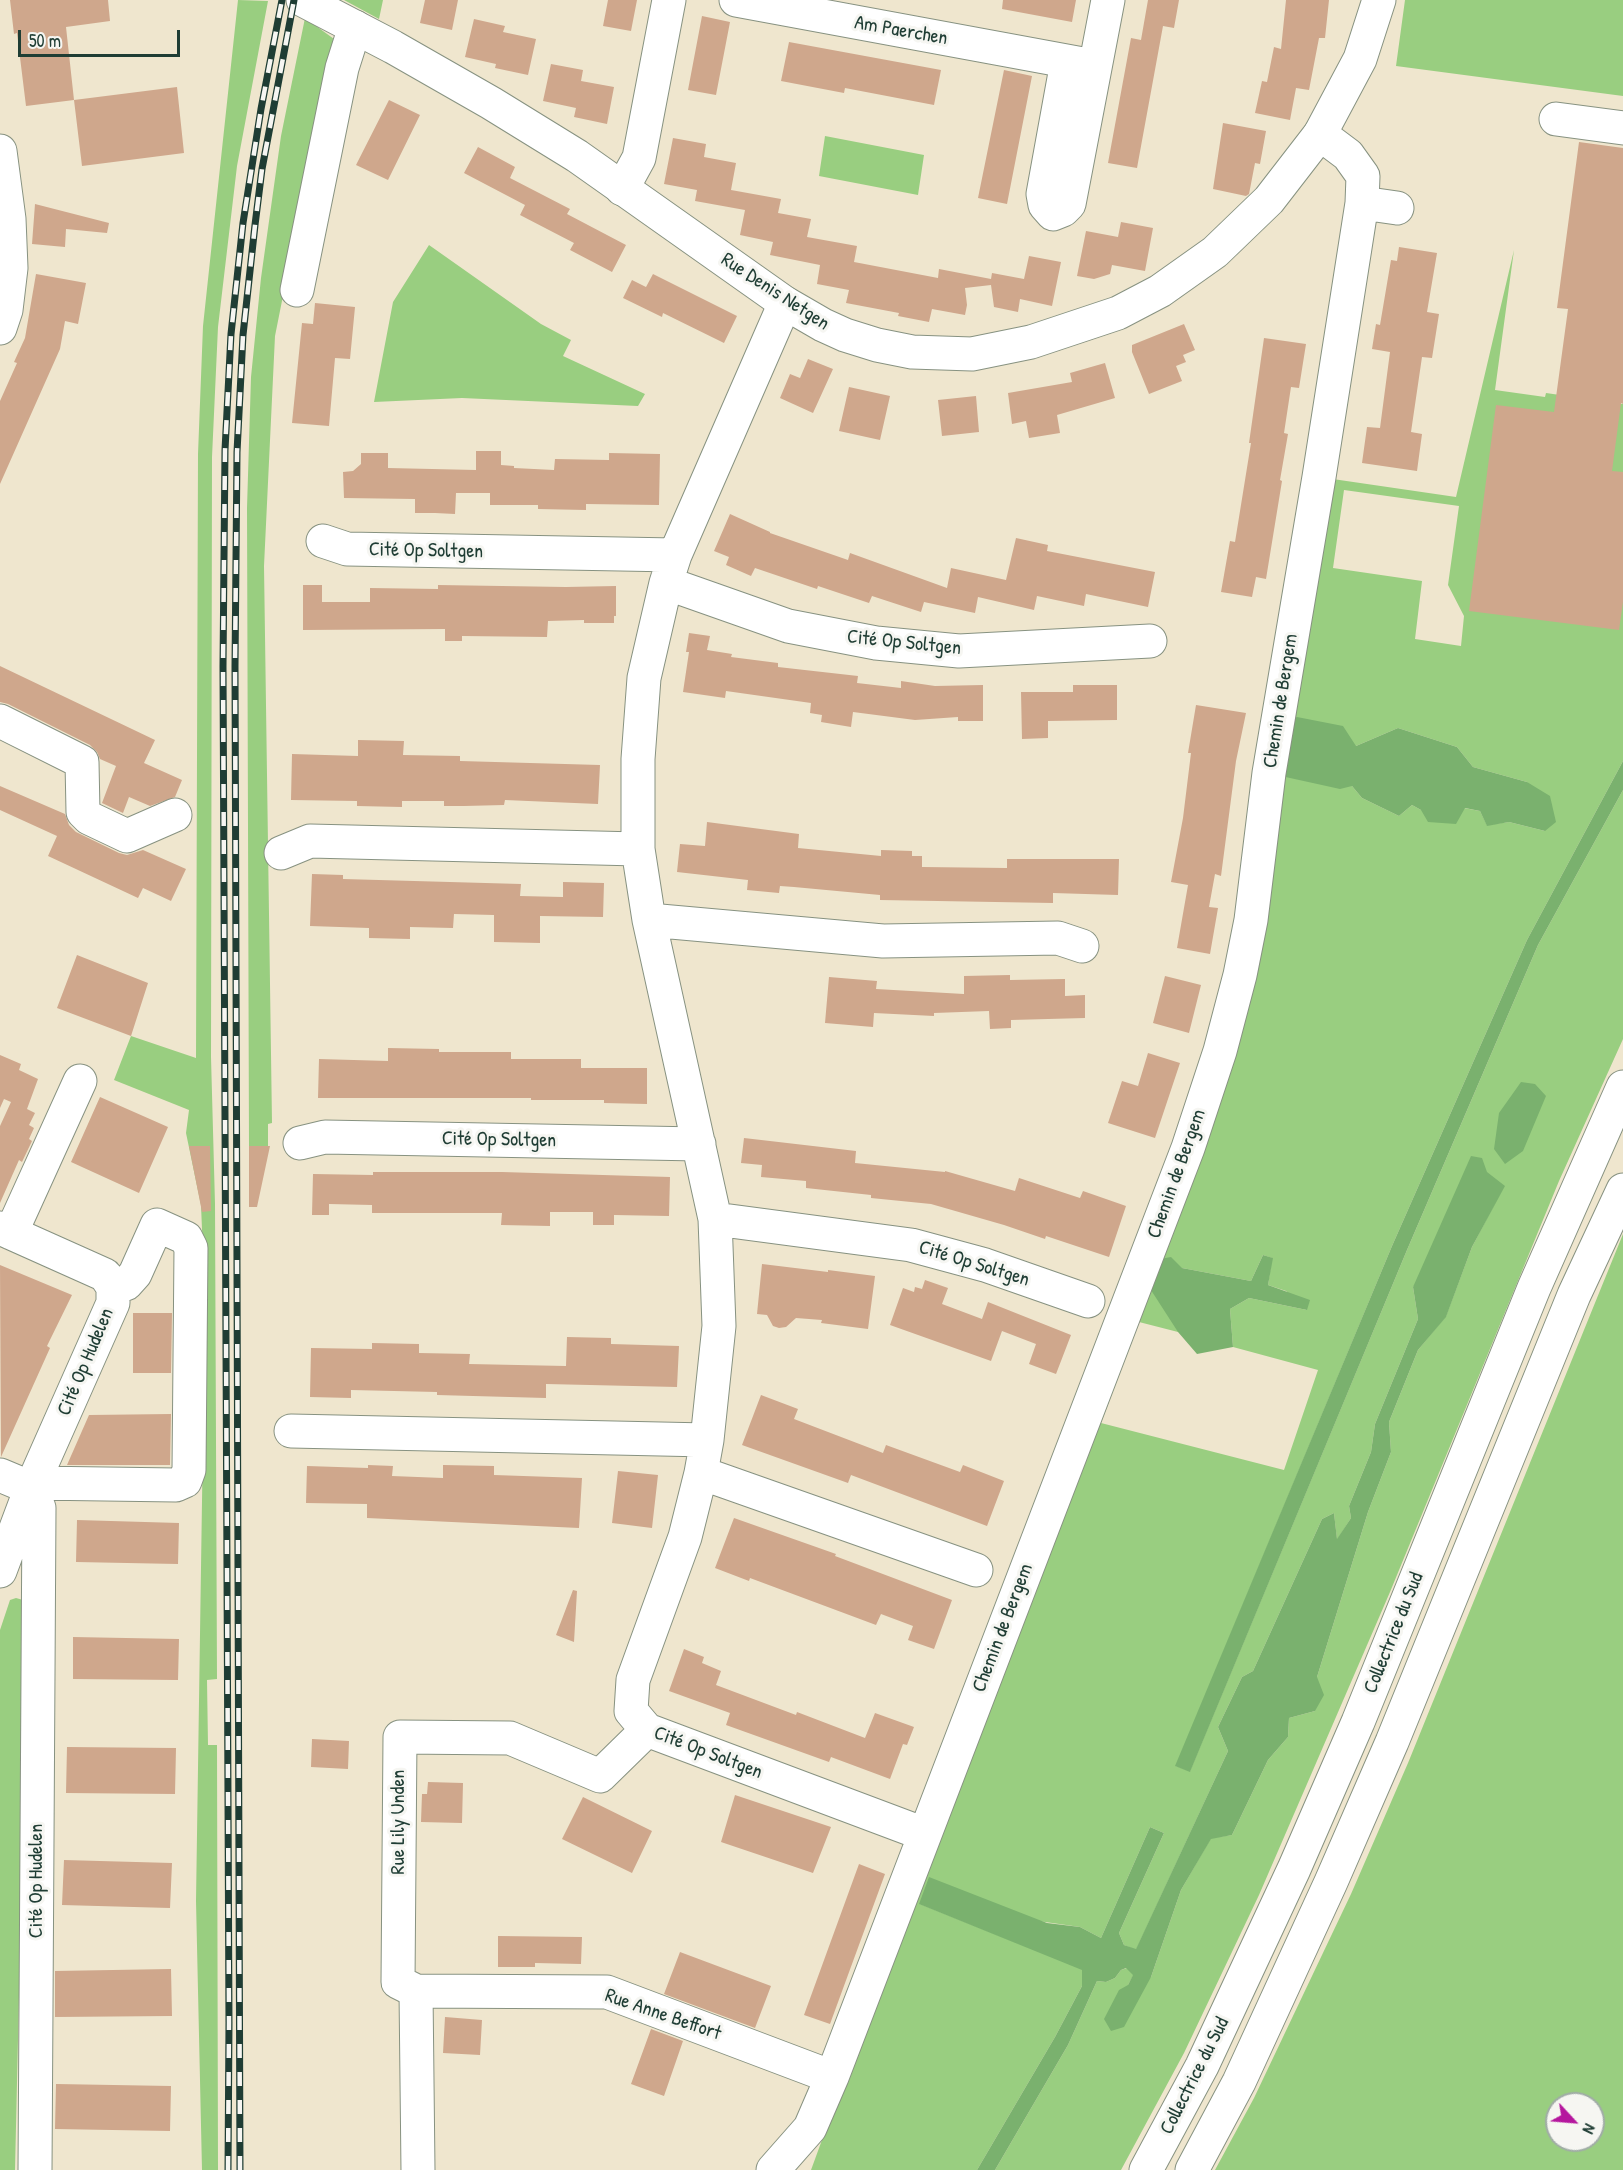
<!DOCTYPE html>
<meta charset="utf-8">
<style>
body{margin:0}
#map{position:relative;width:1623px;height:2170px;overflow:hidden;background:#efe6ce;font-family:"Patrick Hand",sans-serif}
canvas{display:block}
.north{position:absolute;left:1545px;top:2092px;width:60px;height:60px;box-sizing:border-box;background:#f6f6f2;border:2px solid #a0aca6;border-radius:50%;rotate:116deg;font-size:16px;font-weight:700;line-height:24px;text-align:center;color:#1f3d34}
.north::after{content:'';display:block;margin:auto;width:21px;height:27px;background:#b5179e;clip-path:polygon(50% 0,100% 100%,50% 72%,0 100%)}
.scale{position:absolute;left:18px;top:30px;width:162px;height:27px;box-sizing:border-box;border:3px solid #1f3d34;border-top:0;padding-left:8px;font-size:18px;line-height:21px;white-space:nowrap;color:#1f3d34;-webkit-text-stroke:4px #f6f6f2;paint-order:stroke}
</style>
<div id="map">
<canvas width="1623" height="2170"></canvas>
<div class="north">N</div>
<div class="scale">50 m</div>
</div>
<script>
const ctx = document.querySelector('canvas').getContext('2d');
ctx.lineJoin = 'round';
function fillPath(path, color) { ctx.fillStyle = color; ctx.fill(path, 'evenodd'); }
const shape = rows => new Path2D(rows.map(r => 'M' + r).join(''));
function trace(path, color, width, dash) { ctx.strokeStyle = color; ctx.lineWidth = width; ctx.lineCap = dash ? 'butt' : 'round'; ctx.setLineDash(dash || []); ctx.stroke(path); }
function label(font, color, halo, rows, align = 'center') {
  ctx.font = font + ' "Patrick Hand",sans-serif'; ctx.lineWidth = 6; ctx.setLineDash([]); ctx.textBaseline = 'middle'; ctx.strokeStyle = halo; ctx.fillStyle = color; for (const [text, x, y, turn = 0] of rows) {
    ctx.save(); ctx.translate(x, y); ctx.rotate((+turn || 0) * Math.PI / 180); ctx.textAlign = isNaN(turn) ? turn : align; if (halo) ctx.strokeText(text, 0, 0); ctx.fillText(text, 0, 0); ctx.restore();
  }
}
const green = shape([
 [238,0,268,1,237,166,218,327,212,457,211,1057,215,1204,217,1679,207,1680,208,1745,217,1745,218,2170,202,2170,196,1901,205,1301,201,1205,186,1133,189,1110,114,1080,131,1036,196,1058,198,454,203,326],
 [344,0,383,0,379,19],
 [1405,0,1623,0,1623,96,1396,66],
 [305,18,334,39,275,336,264,566,272,1123,268,1124,268,1146,249,1146,247,508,251,377,261,278,281,136],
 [825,136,924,155,918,195,819,176],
 [429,245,541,324,571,340,563,356,645,394,638,406,462,398,374,402,393,302],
 [1514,250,1495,390,1545,397,1546,393,1623,404,1623,761,1527,940,1392,1246,1176,1766,1190,1771,1407,1250,1538,945,1623,790,1623,1039,1559,1181,1390,1592,1259,1895,1184,2053,1121,2170,995,2170,1068,2045,1097,1981,1106,1982,1115,1978,1121,1970,1127,1968,1134,1974,1128,1985,1151,1977,1181,1890,1211,1838,1232,1835,1268,1760,1288,1737,1289,1718,1315,1711,1317,1677,1368,1512,1391,1452,1389,1422,1418,1350,1446,1316,1472,1247,1504,1186,1413,1287,1418,1319,1375,1424,1371,1452,1349,1506,1351,1518,1337,1540,1334,1513,1322,1519,1253,1671,1242,1677,1218,1727,1228,1751,1136,1950,1124,1945,1119,1933,1164,1833,1150,1827,1101,1938,1080,1927,920,1904,1082,1969,1082,1986,1055,2037,977,2170,811,2170,1220,1051,1319,477,1456,497],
 [1344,490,1459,506,1448,585,1464,616,1461,646,1415,639,1422,581,1333,568],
 [1398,728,1457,747,1473,767,1527,782,1545,831,1509,822,1487,825,1480,811,1464,808,1421,810,1412,805,1399,816,1362,798,1352,786,1356,746],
 [1263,1255,1272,1258,1268,1285,1286,1291,1307,1310,1249,1298,1230,1309,1233,1347,1318,1370,1284,1470,1101,1423,1139,1322,1178,1332,1182,1268,1251,1281],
 [1623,1234,1623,2170,1215,2170,1254,2098,1351,1894,1408,1763],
 [1557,2104,1593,2104,1593,2140,1557,2140],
 [16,1598,23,1600,22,1864,15,2170,0,2170,0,1630,10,1600]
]);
const forest = shape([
 [1297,717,1343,726,1356,746,1398,728,1457,747,1473,767,1527,782,1550,796,1556,822,1545,831,1509,822,1487,826,1480,811,1465,808,1456,824,1428,822,1421,810,1412,805,1399,816,1362,798,1352,786,1340,789,1281,776,1290,721],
 [1623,761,1623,790,1538,945,1407,1250,1190,1772,1175,1766,1392,1246,1527,940],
 [1521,1082,1535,1084,1546,1096,1523,1151,1505,1164,1494,1149,1499,1113],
 [1471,1156,1482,1158,1487,1172,1505,1186,1472,1247,1446,1317,1418,1350,1389,1422,1391,1452,1368,1512,1317,1677,1324,1695,1315,1711,1289,1718,1288,1737,1268,1760,1232,1835,1211,1839,1181,1890,1151,1977,1124,2027,1111,2031,1104,2019,1119,1990,1128,1985,1133,1975,1126,1968,1121,1970,1115,1978,1106,1982,1097,1981,1068,2045,995,2170,977,2170,1055,2037,1082,1986,1082,1970,919,1904,929,1877,1047,1923,1080,1927,1101,1938,1150,1827,1164,1833,1119,1933,1124,1945,1136,1949,1228,1751,1218,1727,1242,1677,1253,1671,1322,1519,1334,1513,1337,1539,1351,1518,1349,1506,1371,1452,1375,1424,1418,1319,1413,1287],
 [1263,1255,1273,1258,1268,1285,1310,1300,1307,1310,1249,1298,1230,1309,1233,1347,1197,1354,1178,1332,1149,1287,1160,1259,1171,1257,1182,1268,1251,1281]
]);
const building = shape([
 [10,0,108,0,110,21,66,27,74,100,26,106,17,33,14,34],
 [425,0,458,0,452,30,420,23],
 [608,0,637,0,631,31,603,26],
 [1003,0,1076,0,1072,22,1002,9],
 [1148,0,1179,0,1174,28,1163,26,1137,168,1108,163,1131,38,1141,40],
 [1286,0,1329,0,1325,38,1319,38,1309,90,1296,88,1290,120,1255,113,1262,81,1267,82,1274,47,1281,49],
 [702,16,730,22,716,95,688,90],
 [474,19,505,26,503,32,536,39,528,75,495,68,496,64,465,57],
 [789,42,941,70,934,105,845,88,844,93,781,81],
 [551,64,583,70,581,81,614,87,607,124,574,117,576,108,543,101],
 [1004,70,1032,76,1007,204,978,198],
 [177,87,184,153,82,166,74,100],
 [389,100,420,115,388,180,356,165],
 [1223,123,1266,131,1260,164,1255,163,1249,194,1246,196,1213,189],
 [673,138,706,144,704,157,736,163,731,190,781,199,778,213,811,219,807,237,857,246,854,262,938,278,939,269,991,279,992,273,1024,279,1029,256,1061,262,1052,306,1020,299,1018,312,994,307,991,285,965,288,967,305,965,315,932,309,929,322,898,316,899,313,846,303,849,290,817,284,820,265,770,255,773,242,740,235,745,210,695,201,697,190,664,184],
 [1579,142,1623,148,1623,404,1621,403,1612,471,1623,472,1623,602,1619,630,1469,611,1496,405,1554,412,1568,309,1557,308],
 [478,147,515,167,510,178,570,209,567,214,626,245,612,272,570,250,574,243,520,215,525,205,464,173],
 [35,204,109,223,107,233,66,229,65,247,32,244],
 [1121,222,1153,228,1145,271,1112,265,1110,274,1094,279,1077,276,1086,231,1118,237],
 [1399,247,1437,253,1427,312,1439,314,1432,358,1422,357,1411,432,1422,434,1417,471,1362,463,1367,427,1380,428,1390,352,1372,349,1376,324,1380,325,1391,260,1397,261],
 [36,274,86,283,78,324,65,321,60,349,0,484,0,401,17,363,14,362,25,338],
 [653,274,737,316,724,343,663,313,662,317,623,298,632,280,646,287],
 [315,303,355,307,350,359,335,358,329,426,292,423,302,323,313,324],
 [1184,324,1195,350,1183,355,1186,362,1176,366,1182,381,1149,394,1132,352,1132,345],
 [1264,338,1306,344,1299,388,1291,387,1284,433,1288,434,1280,480,1282,481,1266,579,1256,577,1252,597,1221,592,1230,541,1235,542,1251,443,1249,443],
 [808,359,833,369,813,413,780,398,790,374,800,378],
 [1105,363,1115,398,1057,415,1060,433,1029,438,1026,421,1012,424,1008,393,1072,382,1070,373],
 [849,387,890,396,880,440,839,431],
 [976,396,979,432,942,436,938,400],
 [476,451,501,451,501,465,514,466,514,468,554,470,555,459,609,460,609,453,660,454,659,505,586,504,586,510,538,509,538,505,490,505,490,493,456,493,455,514,435,513,415,513,415,499,344,498,343,472,353,471,361,464,361,453,388,453,388,468,476,470],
 [730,514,770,532,770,533,848,560,850,553,947,588,951,568,1006,580,1016,538,1048,545,1047,551,1155,572,1148,607,1086,594,1084,606,1037,596,1034,610,978,597,975,613,924,602,921,612,872,596,869,603,818,586,817,589,755,568,751,576,726,565,729,557,714,551],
 [303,585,322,585,322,602,370,602,370,588,438,589,438,585,566,587,616,586,616,616,614,616,614,623,584,623,584,620,548,621,547,637,462,636,462,641,445,641,445,629,303,630],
 [689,633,710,636,707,650,732,654,731,657,778,663,778,667,858,676,857,683,901,688,901,681,935,686,983,685,983,721,958,721,958,717,915,720,853,712,851,727,821,722,822,715,810,713,811,703,726,691,725,698,683,692,689,652,686,652],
 [0,666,155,740,144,763,182,780,175,797,150,806,129,797,123,813,102,803,116,766,100,759,97,752,90,745,8,704,0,702],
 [1073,685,1117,685,1117,720,1048,721,1048,738,1022,739,1021,692,1073,692],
 [1196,705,1246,713,1236,761,1221,876,1215,874,1209,907,1218,908,1210,954,1177,948,1188,885,1171,882,1183,818,1191,753,1188,753],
 [358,740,404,741,403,755,460,756,460,761,600,765,598,804,505,800,504,805,464,806,444,806,444,801,402,801,402,807,357,806,357,801,291,800,292,754,358,756],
 [0,786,65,814,69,825,76,832,119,853,127,855,143,850,186,869,171,901,143,888,138,898,48,856,57,836,0,810],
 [707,822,799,834,798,848,881,856,881,850,912,851,912,856,922,856,922,867,1007,868,1007,859,1119,859,1118,895,1053,893,1053,903,880,900,880,895,794,887,780,886,779,893,747,890,748,880,677,872,680,844,705,846],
 [312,874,343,875,343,879,521,884,520,896,563,897,563,882,604,883,603,917,540,916,540,943,494,942,494,915,454,914,453,928,410,927,410,939,369,938,369,928,310,926],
 [77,955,148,983,131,1036,57,1008],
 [1010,975,1010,980,1065,979,1065,996,1085,995,1085,1018,1011,1020,1011,1028,990,1029,989,1011,934,1013,934,1016,874,1013,873,1027,825,1023,829,977,877,981,876,989,964,994,964,976],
 [1165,976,1201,985,1189,1033,1153,1023],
 [388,1048,439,1049,439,1052,511,1052,511,1059,581,1059,581,1068,647,1068,647,1104,604,1103,604,1100,531,1100,531,1098,318,1098,319,1059,388,1061],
 [1148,1053,1180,1063,1155,1138,1108,1123,1122,1081,1138,1086],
 [0,1055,21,1064,19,1070,38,1079,27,1109,35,1113,29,1125,34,1128,29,1139,32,1141,22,1162,19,1160,0,1203,0,1126,11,1102,4,1099,0,1108],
 [100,1097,168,1127,139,1193,71,1162],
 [744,1138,856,1151,855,1163,945,1172,945,1171,1015,1191,1019,1178,1080,1198,1083,1191,1126,1206,1109,1257,1046,1236,1045,1239,1004,1225,931,1204,871,1198,871,1195,806,1188,806,1181,761,1177,762,1165,741,1163],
 [189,1146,210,1146,211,1211,202,1212],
 [249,1146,270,1146,257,1207,249,1207],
 [373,1172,502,1172,670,1177,669,1216,614,1215,614,1225,593,1225,593,1212,550,1212,550,1226,501,1225,502,1213,372,1213,372,1205,329,1204,329,1215,312,1215,313,1174,373,1175],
 [762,1264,828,1272,828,1270,875,1276,868,1329,821,1323,822,1320,796,1318,786,1327,779,1328,773,1326,767,1315,757,1314],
 [0,1265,72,1295,47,1346,50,1348,1,1457],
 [925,1280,948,1288,942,1304,982,1319,988,1302,1071,1335,1056,1374,1029,1364,1036,1344,1002,1331,991,1361,890,1325,903,1288,914,1292,915,1287,922,1289],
 [133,1313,172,1313,171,1373,133,1373],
 [567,1337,611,1338,611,1344,679,1346,677,1387,546,1384,546,1398,437,1395,437,1392,351,1390,351,1398,310,1397,311,1348,372,1349,372,1343,419,1344,419,1353,470,1354,469,1364,566,1366],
 [761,1395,798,1409,794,1419,883,1453,886,1445,960,1472,963,1465,1004,1481,987,1526,851,1475,848,1483,742,1445],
 [171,1414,170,1465,67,1465,89,1415],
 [368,1465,393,1466,392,1476,443,1478,443,1465,494,1466,494,1475,582,1478,579,1528,367,1518,367,1504,306,1503,307,1466,368,1468],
 [618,1471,658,1475,652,1528,612,1523],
 [734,1518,836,1554,835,1556,952,1600,934,1649,908,1640,913,1626,881,1614,876,1625,750,1578,749,1581,715,1568],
 [77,1520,179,1523,178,1564,76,1562],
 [573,1590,577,1591,574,1642,556,1635],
 [73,1637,179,1639,178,1680,73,1679],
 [684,1649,704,1657,702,1663,721,1671,716,1685,796,1715,797,1712,865,1738,875,1713,914,1727,907,1745,903,1744,890,1779,831,1757,829,1762,726,1725,730,1713,669,1691],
 [312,1739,349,1741,348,1769,311,1767],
 [67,1747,176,1748,175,1794,66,1793],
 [428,1782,463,1783,462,1823,421,1822,422,1794,427,1794],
 [735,1795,831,1827,813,1873,721,1842],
 [583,1797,652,1831,632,1873,562,1839],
 [64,1860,172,1863,170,1908,62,1905],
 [859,1864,885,1874,830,2024,804,2015],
 [498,1936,582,1937,581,1964,535,1963,535,1967,498,1967],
 [680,1952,771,1986,755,2028,664,1994],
 [171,1969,172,2016,55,2017,55,1971],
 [445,2017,482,2020,480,2055,443,2053],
 [651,2029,683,2041,664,2096,631,2084],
 [56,2084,171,2086,170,2131,55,2129]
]);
const minor = shape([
 [736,0,1088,65],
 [1067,62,1043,194,1045,205,1053,214,1063,210,1069,204,1108,0],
 [1556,119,1623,128],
 [622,189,639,158,669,0],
 [1362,203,1397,208],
 [297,290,342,68,355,27],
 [785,303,675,555,666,583,644,678,638,759,638,849,649,920,715,1219,719,1326,707,1440,701,1473,685,1537,633,1680,631,1711,647,1730,924,1834],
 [323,541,347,549,675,555],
 [666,583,788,626,876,643,959,651,1150,641],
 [0,721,82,762,83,812,89,818,127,836,175,815],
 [281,853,310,841,638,849],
 [649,920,883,941,1058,938,1082,946],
 [300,1143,325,1137,699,1144],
 [715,1219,911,1245,985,1265,1088,1301],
 [0,1228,105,1275,113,1287,113,1303,31,1488,0,1571],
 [11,1233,80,1081],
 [291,1431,707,1440],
 [701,1473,976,1570],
 [0,1475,31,1488,39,1508,35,2170],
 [34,1483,176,1485,185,1481,189,1470,191,1248,186,1238,157,1225,135,1274,126,1284,113,1287],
 [416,1991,607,1992,832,2077],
 [418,2170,416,1991,398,1982,400,1737,510,1738,600,1776,647,1730],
 [773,2170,810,2128,832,2077,1188,1148,1220,1051,1240,975,1251,920,1269,773,1319,477,1362,203,1363,176,1348,155,1320,134]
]);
const major = shape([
 [303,0,393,47,491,103,577,156,785,303,823,325,845,335,877,345,912,352,972,354,1031,342,1118,313,1160,291,1215,252,1269,200,1320,134,1360,59,1379,0],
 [0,151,9,219,11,268,6,310,0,328]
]);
const highway = shape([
 [1146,2170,1202,2066,1294,1869,1358,1722,1534,1288,1623,1087],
 [1192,2170,1239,2082,1331,1882,1392,1742,1574,1295,1623,1190]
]);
const rail = shape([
 [228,2170,229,2022,223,666,225,450,231,334,243,223,261,109,282,0],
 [240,2170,235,666,237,452,243,335,255,225,262,169,294,0]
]);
const streetNames = [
 ["Am Paerchen",901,31,10],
 ["Rue Denis Netgen",775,292,33],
 ["Cité Op Soltgen",426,551,1],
 ["Cité Op Soltgen",904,643,6],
 ["Chemin de Bergem",1281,701,-81],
 ["Cité Op Soltgen",499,1140,1],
 ["Chemin de Bergem",1177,1174,-70],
 ["Cité Op Soltgen",974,1264,17],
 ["Cité Op Hudelen",86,1362,-67],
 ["Chemin de Bergem",1003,1628,-69],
 ["Collectrice du Sud",1394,1633,-68],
 ["Cité Op Soltgen",708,1753,21],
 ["Rue Lily Unden",399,1822,-90],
 ["Cité Op Hudelen",37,1881,-90],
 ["Rue Anne Beffort",663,2015,19],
 ["Collectrice du Sud",1195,2076,-63]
];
fillPath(green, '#99ce80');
fillPath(forest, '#7ab16e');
fillPath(building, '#cfa78c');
trace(minor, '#879281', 35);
trace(major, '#879281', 35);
trace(highway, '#879281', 35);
trace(minor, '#fff', 33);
trace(major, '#fff', 33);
trace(highway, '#fff', 33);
trace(rail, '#1f3d34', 7);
trace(rail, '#f6f6f2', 4.5, [14]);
label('20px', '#1f3d34', '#f6f6f2', streetNames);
</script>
